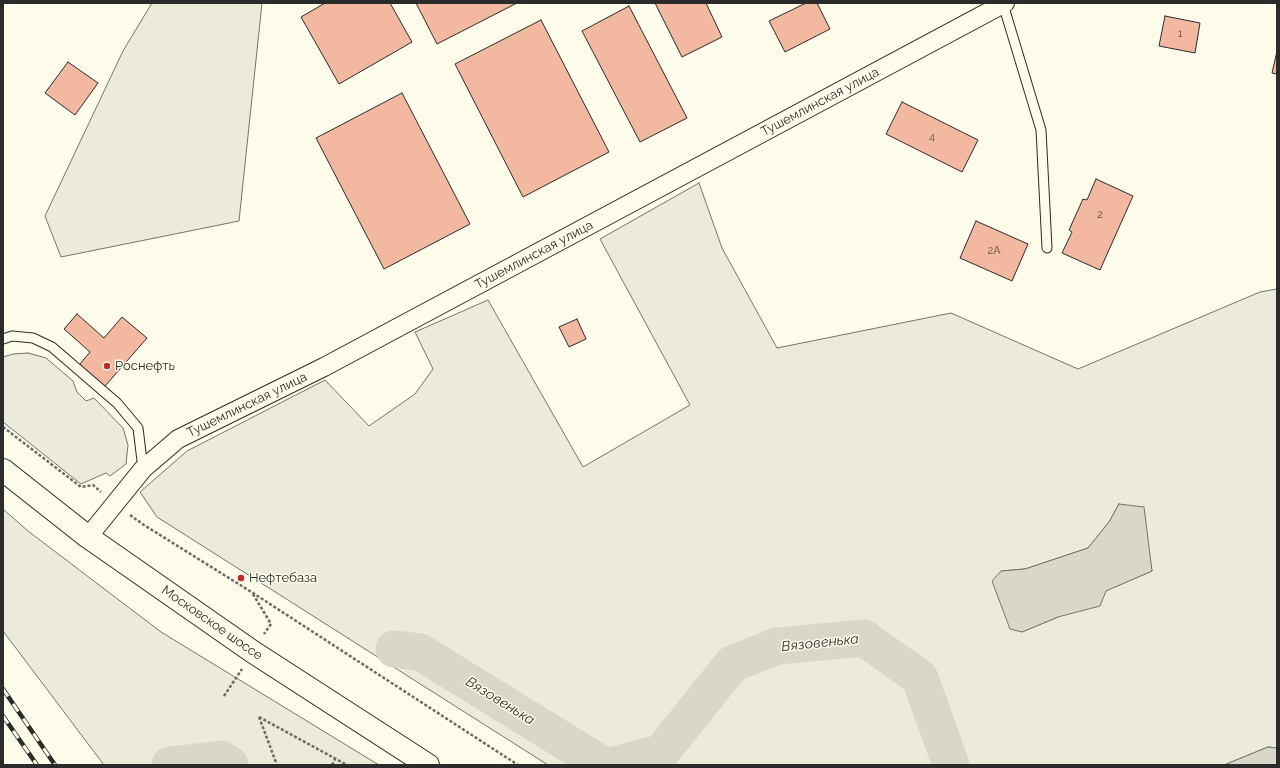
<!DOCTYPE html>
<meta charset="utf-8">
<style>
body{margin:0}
#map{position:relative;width:1280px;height:768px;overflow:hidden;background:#fdfbea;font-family:Raleway,sans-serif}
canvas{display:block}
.frame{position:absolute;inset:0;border:4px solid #2b2b2b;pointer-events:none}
</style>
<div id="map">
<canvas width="1280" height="768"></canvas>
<div class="frame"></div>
</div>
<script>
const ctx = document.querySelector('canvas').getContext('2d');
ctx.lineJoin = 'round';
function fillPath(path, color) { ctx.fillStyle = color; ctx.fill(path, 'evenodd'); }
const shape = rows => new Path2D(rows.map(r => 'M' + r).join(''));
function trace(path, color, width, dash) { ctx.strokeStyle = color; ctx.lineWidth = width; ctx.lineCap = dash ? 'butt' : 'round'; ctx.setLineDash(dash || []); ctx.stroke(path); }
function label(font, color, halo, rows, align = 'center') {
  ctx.font = font + ' Raleway,sans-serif'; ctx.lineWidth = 3; ctx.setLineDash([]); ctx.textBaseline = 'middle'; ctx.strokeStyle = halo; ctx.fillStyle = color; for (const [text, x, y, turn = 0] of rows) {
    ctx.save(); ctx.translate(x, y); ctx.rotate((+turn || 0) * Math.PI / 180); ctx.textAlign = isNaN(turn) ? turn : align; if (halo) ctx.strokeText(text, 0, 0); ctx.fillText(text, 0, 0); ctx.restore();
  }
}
const green = shape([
 [152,3,262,3,239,221,61,257,45,216,123,51,152,3],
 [699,183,722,248,777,348,951,313,1078,369,1260,292,1277,289,1277,748,1268,747,1224,765,548,765,157,517,140,492,187,451,325,380,369,426,415,394,433,369,415,332,488,300,583,467,690,405,600,239,699,183],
 [1119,504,1147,543,1152,571,1105,591,1058,617,1022,632,1001,571,1025,569,1088,548,1109,522,1119,504],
 [28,353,46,358,73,381,77,392,86,401,94,398,123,428,128,445,126,464,110,476,106,473,81,484,3,422,3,357,13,354,28,353],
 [3,509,28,531,161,632,379,765,104,765,3,631,3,509]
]);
const water = shape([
 [1119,504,1144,507,1152,571,1106,591,1100,606,1058,617,1022,632,1010,629,992,581,1001,571,1025,569,1088,548,1109,522,1119,504],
 [1268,747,1277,748,1277,765,1224,765,1268,747]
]);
const river = shape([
 [394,649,420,652,603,765],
 [170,765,221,759,230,765],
 [614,765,661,753,732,664,777,646,864,638,920,678,951,765]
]);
const building = shape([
 [325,3,390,3,412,42,339,84,301,17,325,3],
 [416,3,517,3,437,44,416,3],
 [655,3,706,3,722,37,682,57,655,3],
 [806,3,817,3,830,29,785,52,769,21,806,3],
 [629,6,687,118,640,142,582,31,629,6],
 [1165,16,1200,23,1195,53,1159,46,1165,16],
 [541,20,609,152,523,197,455,64,541,20],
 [1277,51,1277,74,1272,73,1277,51],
 [68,62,98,83,75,115,45,93,68,62],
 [402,93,470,224,384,269,316,138,402,93],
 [902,102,978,140,962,172,886,134,902,102],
 [1096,179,1133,196,1100,270,1062,253,1072,232,1069,230,1083,199,1087,200,1096,179],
 [976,221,1028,244,1012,281,960,258,976,221],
 [77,314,104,338,122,317,147,338,99,393,74,371,90,352,64,329,77,314],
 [577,319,586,339,569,347,559,327,577,319]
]);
const path = shape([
 [3,427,81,487,93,485,101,492],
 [130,515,144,525,253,593,518,765],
 [253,594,271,624,264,634],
 [224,696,242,669],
 [259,717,347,765],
 [259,717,277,765],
 [332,765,335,759]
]);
const lane = shape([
 [1003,4,1041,130,1047,248],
 [3,339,12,336,33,338,52,347,117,403,138,428,143,469]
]);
const street = shape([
 [88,537,143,469,178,439,324,367,1005,3]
]);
const primary = shape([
 [3,470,88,537,253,652,428,765]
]);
const rail = shape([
 [3,689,55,765],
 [3,716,37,765]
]);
const markers = [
 [107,366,4,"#c62828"],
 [241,578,4,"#c62828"]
];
const numberNames = [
 ["1",1180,34],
 ["4",932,137],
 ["2",1100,215],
 ["2А",994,251]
];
const streetNames = [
 ["Тушемлинская улица",820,102,-28],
 ["Тушемлинская улица",534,255,-28],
 ["Тушемлинская улица",247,405,-26],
 ["Московское шоссе",212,623,35]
];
const poiNames = [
 ["Роснефть",115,366],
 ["Нефтебаза",249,578]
];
const waterNames = [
 ["Вязовенька",820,643,-6],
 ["Вязовенька",500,701,32]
];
fillPath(green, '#ecebdb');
trace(green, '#74746e', 1);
fillPath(water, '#d8d7c9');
trace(water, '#74746e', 1);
trace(river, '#d8d7c9', 37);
fillPath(building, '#f2b8a0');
trace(building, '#2b2b2b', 1);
trace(lane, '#2b2b2b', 11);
trace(street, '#2b2b2b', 20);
trace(primary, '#2b2b2b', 24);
trace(path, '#6a6964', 2.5, [3, 2]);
trace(lane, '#fdfbea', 9);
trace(street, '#fdfbea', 18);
trace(primary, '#fdfbea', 22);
trace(rail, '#2b2b2b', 4.5);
trace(rail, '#fdfbea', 3, [9]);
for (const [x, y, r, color] of markers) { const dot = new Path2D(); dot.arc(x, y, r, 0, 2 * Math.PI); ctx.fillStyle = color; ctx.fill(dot); trace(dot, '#fdfbea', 1.5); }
label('11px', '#5d4e48', null, numberNames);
label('13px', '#2b2b2b', '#fdfbea', streetNames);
label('13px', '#2b2b2b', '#fdfbea', poiNames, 'left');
label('italic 14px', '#2b2b2b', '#fdfbea', waterNames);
</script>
